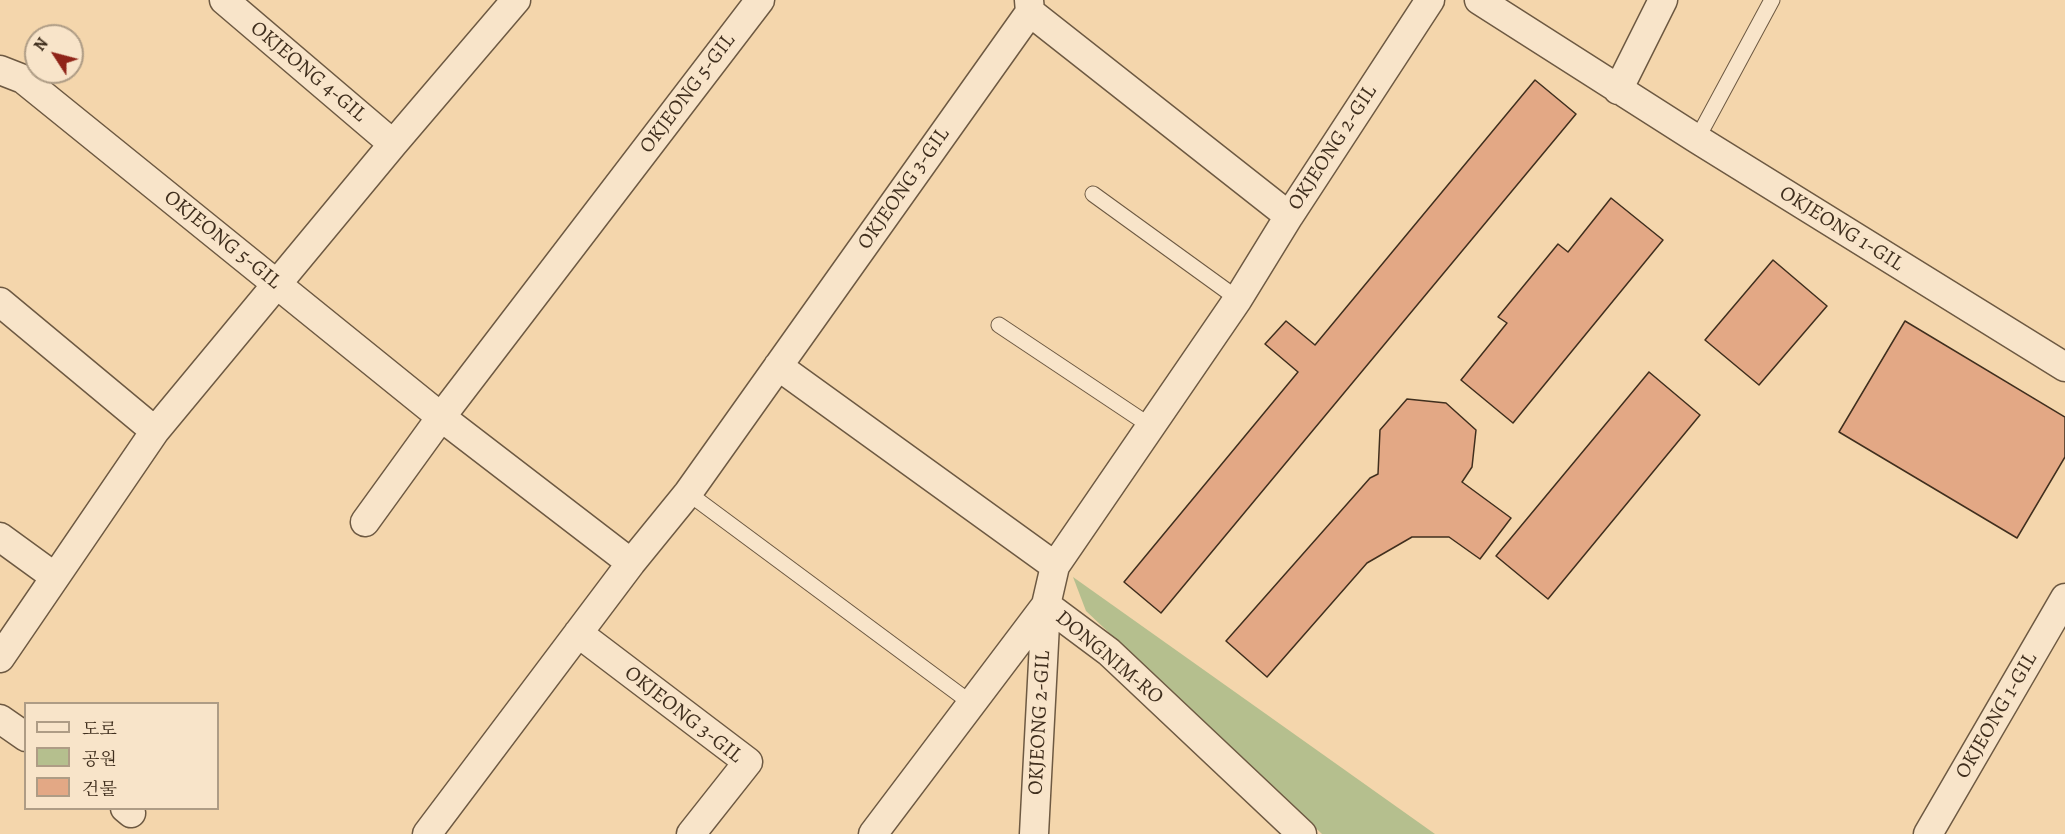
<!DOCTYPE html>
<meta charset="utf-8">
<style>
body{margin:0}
#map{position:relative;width:2065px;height:834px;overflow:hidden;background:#f4d6ac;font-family:Alegreya,"Noto Serif KR",serif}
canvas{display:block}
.legend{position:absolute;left:24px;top:702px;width:195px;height:108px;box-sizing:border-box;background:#f8e4c9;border:2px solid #ae9c85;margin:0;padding:8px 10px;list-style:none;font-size:18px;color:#402f1e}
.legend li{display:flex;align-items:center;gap:12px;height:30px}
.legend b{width:30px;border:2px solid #ae9c85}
.north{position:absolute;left:24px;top:24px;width:60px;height:60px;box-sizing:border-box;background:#f8e4c9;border:2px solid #ae9c85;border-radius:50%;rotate:306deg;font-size:16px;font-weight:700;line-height:24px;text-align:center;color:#402f1e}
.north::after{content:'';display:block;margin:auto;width:21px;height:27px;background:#8f2418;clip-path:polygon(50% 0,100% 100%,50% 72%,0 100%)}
</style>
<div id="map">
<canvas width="2065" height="834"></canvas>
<ul class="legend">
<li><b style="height:8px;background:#f8e4c9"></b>도로</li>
<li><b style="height:16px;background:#b5bf8e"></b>공원</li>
<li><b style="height:16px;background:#e3a885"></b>건물</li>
</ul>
<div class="north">N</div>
</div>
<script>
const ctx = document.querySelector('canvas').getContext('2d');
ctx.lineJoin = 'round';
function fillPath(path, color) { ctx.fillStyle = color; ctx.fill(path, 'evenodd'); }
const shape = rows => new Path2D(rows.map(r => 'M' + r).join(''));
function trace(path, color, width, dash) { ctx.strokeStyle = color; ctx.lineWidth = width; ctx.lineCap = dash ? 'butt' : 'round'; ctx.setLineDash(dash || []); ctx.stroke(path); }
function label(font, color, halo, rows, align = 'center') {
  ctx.font = font + ' Alegreya,serif'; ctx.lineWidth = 4.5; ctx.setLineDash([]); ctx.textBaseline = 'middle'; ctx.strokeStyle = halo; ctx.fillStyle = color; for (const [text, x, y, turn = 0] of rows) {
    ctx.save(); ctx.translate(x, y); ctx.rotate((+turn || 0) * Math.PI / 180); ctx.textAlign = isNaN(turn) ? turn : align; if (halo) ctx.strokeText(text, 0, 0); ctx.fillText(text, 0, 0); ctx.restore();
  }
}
const green = shape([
 [1073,577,1435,834,1322,834,1086,611]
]);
const building = shape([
 [1535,80,1576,114,1161,613,1124,582,1298,372,1265,344,1286,321,1315,345,1535,80],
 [1611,198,1663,240,1513,423,1461,380,1507,323,1498,317,1558,244,1568,252,1611,198],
 [1773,260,1827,306,1759,385,1705,340,1773,260],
 [1905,321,2065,417,2065,457,2017,538,1839,432,1905,321],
 [1649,372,1700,415,1548,599,1496,556,1649,372],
 [1407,399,1446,403,1476,430,1472,467,1462,482,1511,518,1480,559,1449,537,1412,537,1367,563,1267,677,1226,641,1370,478,1378,474,1380,430,1407,399]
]);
const lane = shape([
 [1697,139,1772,0],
 [1093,194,1238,299],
 [999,325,1152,427],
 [688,493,971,703]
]);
const street = shape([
 [224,0,393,144],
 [1029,0,1030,12,1289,216],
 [1479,0,1697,139,2065,367],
 [0,70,23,79,441,417,631,563],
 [1618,90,1663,0],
 [0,302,155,431],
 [778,366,1055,566],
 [365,522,441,417,760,0],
 [0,537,55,577],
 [578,633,748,762,691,834],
 [0,658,155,431,393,144,516,0],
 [0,719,26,737],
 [125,808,131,813],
 [427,834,631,563,688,493,1030,12],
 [873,834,1046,605,1109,652,1302,834],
 [1034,834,1046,605,1055,566,1238,299,1289,216,1430,0],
 [1928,834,2065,598]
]);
const streetNames = [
 ["OKJEONG 4-GIL",308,72,40],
 ["OKJEONG 5-GIL",688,94,-53],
 ["OKJEONG 2-GIL",1333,148,-57],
 ["OKJEONG 3-GIL",904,189,-55],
 ["OKJEONG 1-GIL",1841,229,32],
 ["OKJEONG 5-GIL",222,240,39],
 ["DONGNIM-RO",1109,658,40],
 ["OKJEONG 3-GIL",683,715,38],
 ["OKJEONG 1-GIL",1997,716,-60],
 ["OKJEONG 2-GIL",1040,723,-87]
];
fillPath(green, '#b5bf8e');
fillPath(building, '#e3a885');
trace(building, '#402f1e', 1.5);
trace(lane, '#6d5942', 17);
trace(street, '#6d5942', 31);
trace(lane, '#f8e4c9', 15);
trace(street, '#f8e4c9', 28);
label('21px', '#402f1e', '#f8e4c9', streetNames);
</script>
